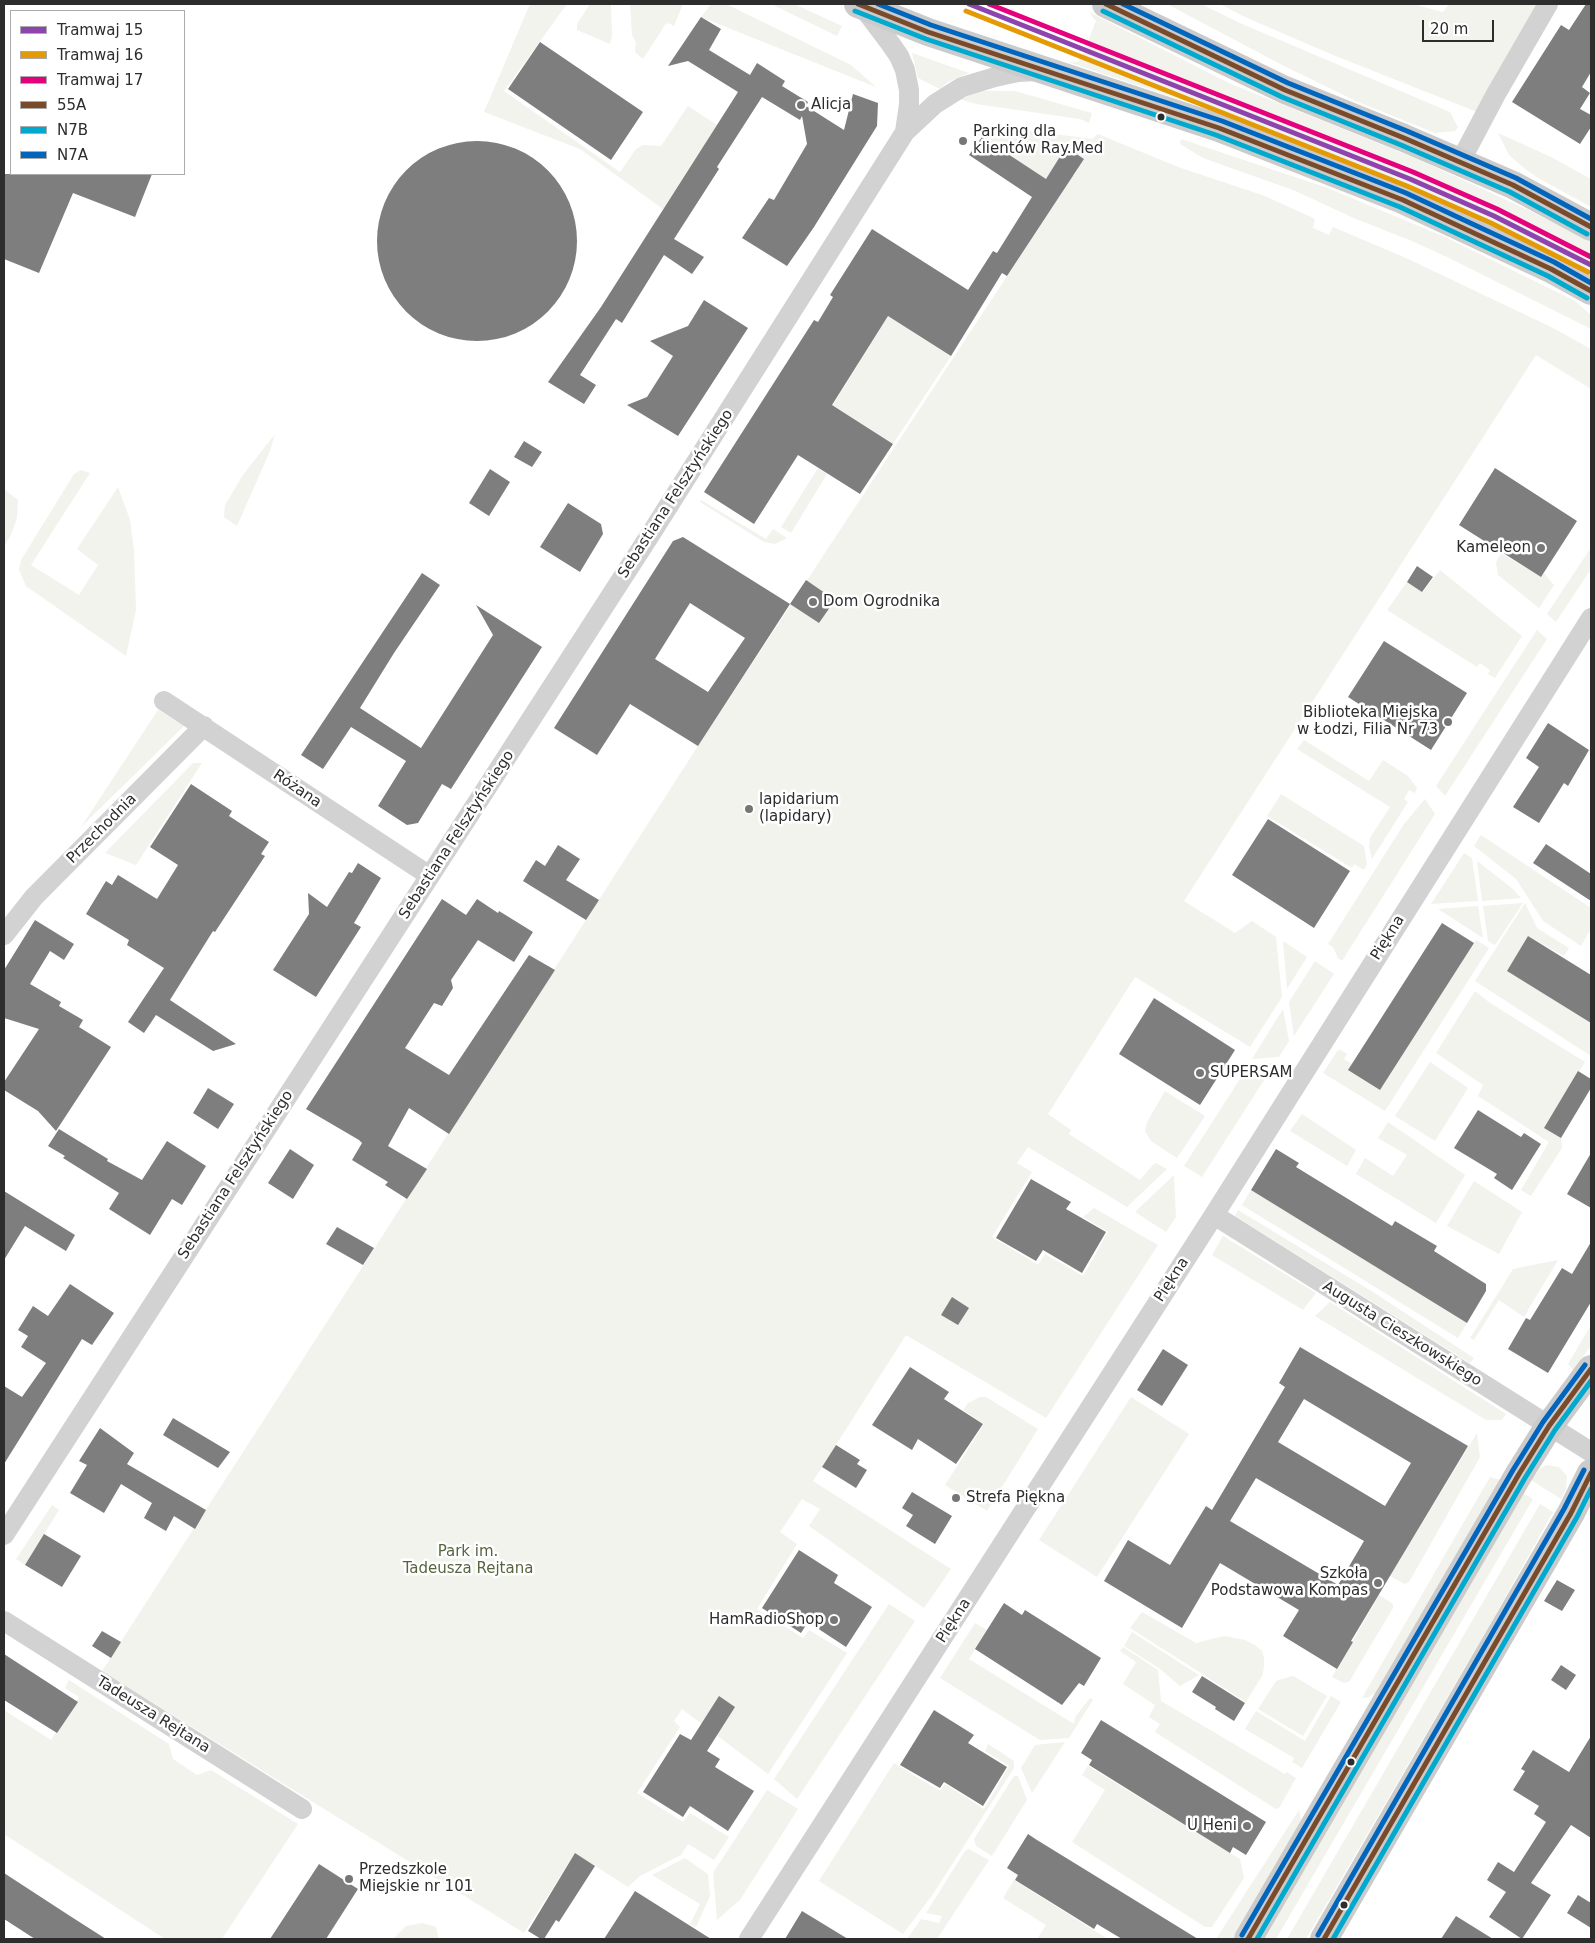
<!DOCTYPE html>
<meta charset="utf-8">
<style>
body{margin:0}
#map{position:relative;width:1595px;height:1943px;overflow:hidden;background:#fff;font-family:"DejaVu Sans",sans-serif}
canvas{display:block}
.frame{position:absolute;inset:0;border:5px solid #2d2d2d;pointer-events:none}
.legend{position:absolute;left:10px;top:10px;width:175px;height:165px;box-sizing:border-box;background:#fff;border:1px solid #ababab;margin:0;padding:6px 9px;list-style:none;font-size:15px;color:#2d2d2d}
.legend li{display:flex;align-items:center;gap:10px;height:25px}
.legend b{width:25px;border:1px solid #ababab}
.scale{position:absolute;left:1422px;top:20px;width:72px;height:22px;box-sizing:border-box;border:2px solid #2d2d2d;border-top:0;padding-left:6px;font-size:15px;line-height:18px;white-space:nowrap;color:#2d2d2d;-webkit-text-stroke:4px #fff;paint-order:stroke}
</style>
<div id="map">
<canvas width="1595" height="1943"></canvas>
<div class="frame"></div>
<ul class="legend">
<li><b style="height:6px;background:#8e44ad"></b>Tramwaj 15</li>
<li><b style="height:6px;background:#e39a04"></b>Tramwaj 16</li>
<li><b style="height:6px;background:#e5007d"></b>Tramwaj 17</li>
<li><b style="height:6px;background:#7a4b2a"></b>55A</li>
<li><b style="height:6px;background:#00a9ce"></b>N7B</li>
<li><b style="height:6px;background:#0065bd"></b>N7A</li>
</ul>
<div class="scale">20 m</div>
</div>
<script>
const ctx = document.querySelector('canvas').getContext('2d');
ctx.lineJoin = 'round';
function fillPath(path, color) { ctx.fillStyle = color; ctx.fill(path, 'evenodd'); }
const shape = rows => new Path2D(rows.map(r => 'M' + r).join(''));
function trace(path, color, width, dash) { ctx.strokeStyle = color; ctx.lineWidth = width; ctx.lineCap = dash ? 'butt' : 'round'; ctx.setLineDash(dash || []); ctx.stroke(path); }
function label(font, color, halo, rows, align = 'center') {
  ctx.font = font + ' "DejaVu Sans",sans-serif'; ctx.lineWidth = 5; ctx.setLineDash([]); ctx.textBaseline = 'middle'; ctx.strokeStyle = halo; ctx.fillStyle = color; for (const [text, x, y, turn = 0] of rows) {
    ctx.save(); ctx.translate(x, y); ctx.rotate((+turn || 0) * Math.PI / 180); ctx.textAlign = isNaN(turn) ? turn : align; if (halo) ctx.strokeText(text, 0, 0); ctx.fillText(text, 0, 0); ctx.restore();
  }
}
const green = shape([
 [530,4,567,4,504,91,620,172,636,149,643,145,661,146,688,106,717,125,663,209,580,149,484,112],
 [590,4,611,4,612,36,610,44,577,30,577,24],
 [630,4,683,4,674,26,669,23,665,25,643,59,635,52,636,42,632,35],
 [711,4,726,4,851,65,876,87,701,17],
 [771,4,794,4,842,26,837,36],
 [1167,4,1201,4,1242,24,1450,112,1458,127,1455,131,1435,133,1356,101,1284,66],
 [1220,4,1412,4,1443,12,1449,4,1537,4,1477,112,1333,55,1245,17],
 [1089,12,1231,84,1417,159,1526,209,1591,242,1591,274,1554,254,1466,212,1354,164,1236,118,1068,62,1078,62,1083,54,1096,21],
 [912,53,969,73,948,82,940,89,918,78],
 [980,91,1015,91,1092,113,1089,123,1080,119,976,104,960,99,969,94],
 [985,125,1092,139,1098,134,1178,167,1265,196,1315,219,1313,228,1329,235,1333,227,1406,258,1553,328,1591,349,1591,389,1536,355,1184,901,1235,933,1252,921,1276,937,1282,997,1250,1047,1135,977,1048,1114,1071,1130,1069,1134,1140,1180,1153,1165,1156,1163,1167,1169,1127,1207,1028,1147,1017,1163,1032,1172,992,1237,1038,1265,1045,1254,1083,1276,1108,1232,1083,1217,1094,1208,1158,1245,1046,1418,906,1335,813,1481,951,1569,924,1608,809,1526,820,1509,802,1499,780,1532,797,1544,757,1609,803,1638,809,1630,847,1653,768,1774,682,1709,674,1721,680,1727,637,1793,683,1822,690,1813,729,1837,714,1860,688,1844,681,1855,640,1876,628,1887,575,1853,524,1933,102,1671,698,746,1063,191,969,128],
 [1066,147,1084,159,1074,176,1055,165],
 [1498,133,1551,157,1591,179,1591,207,1538,178,1524,168,1509,155],
 [1181,139,1325,187,1445,237,1575,301,1591,315,1591,329,1451,259,1412,241,1356,219,1293,190,1203,158,1180,144],
 [888,316,951,356,893,444,833,405],
 [275,434,270,451,237,526,224,517,225,505,243,475],
 [818,468,827,474,791,533,781,527],
 [81,470,90,473,31,565,79,595,98,565,77,549,118,487,130,520,134,550,136,610,126,656,26,586,19,570,21,560,74,474],
 [4,489,18,500,17,518,11,535,4,546],
 [701,500,766,539,773,529,787,538,775,544,764,542,700,502],
 [1591,549,1591,569,1556,622,1547,614,1588,552],
 [1501,553,1541,577,1544,573,1554,585,1539,608,1498,575,1496,562],
 [1440,570,1522,636,1495,678,1488,674,1490,670,1480,663,1477,667,1387,610,1407,582,1423,592],
 [1537,630,1547,639,1445,796,1436,786],
 [158,710,184,726,81,827],
 [1304,740,1369,781,1383,760,1408,776,1417,788,1415,793,1409,790,1404,799,1408,802,1372,859,1369,847,1370,838,1390,807,1297,749],
 [193,763,202,763,136,865,105,853],
 [1281,794,1364,846,1367,864,1364,870,1354,864,1352,868,1267,816],
 [1425,799,1435,814,1342,961,1338,958,1333,947,1328,944,1404,824],
 [1481,835,1591,908,1591,929,1581,946,1543,921,1516,879,1474,846],
 [1464,853,1472,858,1478,901,1431,904],
 [1477,861,1513,889,1521,898,1482,901],
 [1523,903,1495,945,1488,941,1483,906],
 [1525,903,1537,928,1569,948,1564,956,1528,936,1507,971,1591,1023,1591,1056,1475,981],
 [1478,906,1483,938,1438,909],
 [1476,940,1489,948,1385,1111,1323,1073,1338,1050,1341,1050,1347,1054,1344,1059,1352,1064,1349,1070,1380,1090],
 [1283,941,1307,957,1287,989],
 [1315,961,1334,974,1294,1036,1289,1002],
 [1475,991,1490,1003,1585,1062,1545,1128,1561,1138,1562,1148,1531,1196,1521,1190,1549,1142,1478,1096,1483,1085,1436,1053],
 [1283,1009,1289,1041,1279,1057,1252,1059],
 [1430,1062,1468,1088,1435,1141,1395,1116],
 [1275,1063,1202,1177,1184,1166,1249,1065],
 [1165,1091,1205,1116,1177,1158,1151,1141,1145,1131,1147,1122],
 [1302,1114,1356,1150,1347,1166,1290,1131],
 [1388,1122,1465,1175,1436,1223,1356,1174,1365,1158,1393,1176,1407,1155,1378,1138],
 [1174,1175,1176,1217,1166,1232,1135,1212],
 [1474,1181,1522,1212,1499,1254,1447,1226],
 [1251,1190,1467,1323,1458,1338,1242,1205],
 [1238,1210,1373,1292,1474,1358,1470,1363,1235,1216],
 [1223,1236,1316,1293,1303,1310,1212,1255],
 [1558,1260,1524,1317,1499,1300,1474,1340,1470,1338,1513,1269],
 [1330,1302,1506,1414,1502,1420,1486,1420,1315,1316],
 [1591,1325,1591,1346,1573,1370,1568,1364],
 [980,1397,986,1397,1038,1429,987,1511,945,1485,984,1424,963,1410,968,1403],
 [1131,1397,1189,1434,1097,1577,1039,1540],
 [1477,1433,1480,1457,1409,1582,1405,1584,1390,1576],
 [1547,1465,1559,1467,1567,1476,1566,1489,1561,1499,1531,1480,1541,1468],
 [1490,1477,1501,1480,1375,1693,1369,1697,1362,1698],
 [1523,1493,1533,1499,1276,1939,1263,1939],
 [1540,1504,1553,1512,1489,1626,1306,1939,1287,1939],
 [52,1505,59,1510,25,1565,16,1559],
 [1379,1595,1393,1604,1393,1608,1349,1682,1344,1683,1332,1677],
 [889,1604,915,1621,797,1799,774,1779],
 [1142,1612,1196,1643,1224,1636,1245,1640,1255,1645,1262,1651,1264,1658,1264,1667,1262,1676,1246,1702,1130,1628],
 [975,1623,987,1630,969,1659,1074,1724,1075,1717,1090,1698,1093,1700,1069,1738,1040,1740,940,1678],
 [1132,1632,1199,1675,1180,1686,1160,1669,1124,1646],
 [1123,1647,1158,1670,1161,1701,1285,1774,1287,1772,1296,1778,1279,1808,1276,1809,1155,1732,1160,1724,1149,1717,1155,1705,1123,1684,1136,1662,1120,1651],
 [1293,1676,1327,1696,1303,1736,1258,1709,1276,1681],
 [69,1680,169,1744,173,1759,197,1775,211,1770,298,1824,222,1939,165,1939,4,1834,4,1710,51,1740,79,1697,65,1688],
 [1331,1696,1341,1702,1302,1768,1292,1762,1294,1758,1245,1729,1256,1711,1305,1741],
 [1065,1742,1032,1793,1021,1768,1035,1745],
 [988,1744,1014,1761,1014,1768,933,1894,903,1934,819,1881,894,1763,940,1791,945,1784,984,1809,1009,1766,985,1751],
 [1088,1766,1240,1859,1244,1878,1212,1927,1205,1927,1072,1842,1105,1790,1082,1775],
 [1014,1776,1018,1776,1027,1800,992,1856,976,1846,974,1839],
 [767,1790,798,1809,740,1900,717,1920,713,1873],
 [1299,1810,1301,1821,1234,1939,1216,1939],
 [969,1849,989,1860,937,1939,907,1939,921,1919,939,1923,942,1916,926,1913,965,1851],
 [685,1858,708,1874,710,1896,696,1927,690,1924,700,1904,652,1875],
 [1014,1880,1108,1939,1037,1939,1046,1925,1003,1898],
 [422,1923,436,1927,439,1939,393,1939,406,1926]
]);
const building = shape([
 [1586,4,1591,4,1591,72,1582,87,1590,93,1580,109,1591,115,1591,127,1580,144,1512,102,1561,25,1569,30],
 [701,17,721,29,709,50,750,75,757,63,785,81,782,86,808,102,806,106,844,130,853,94,878,103,877,126,814,227,787,266,742,238,769,198,774,200,807,144,802,116,800,120,762,97,717,167,719,169,674,239,704,257,692,274,664,255,622,323,616,319,580,375,596,385,584,404,548,382,601,307,738,92,688,61,668,66],
 [540,42,643,112,611,160,508,89],
 [982,137,1046,179,1066,147,1084,159,1007,276,1002,273,951,356,888,316,832,405,893,444,860,494,798,455,754,524,704,492,814,320,818,322,833,297,830,295,872,229,968,290,993,251,997,253,1032,197,969,155],
 '377 241a100 100 0 1 1 200 0a100 100 0 1 1-200 0Z',
 [4,174,152,174,135,217,73,193,39,273,4,259],
 [704,300,748,328,678,436,627,405,647,397,673,356,650,341,688,326],
 [524,441,542,452,532,467,514,457],
 [1495,468,1577,521,1541,577,1459,525],
 [490,469,510,482,489,516,469,503],
 [568,503,601,524,603,534,580,572,540,547],
 [683,537,790,604,698,746,630,704,597,755,554,728,673,541],
 [690,603,745,638,708,692,655,659],
 [1417,566,1433,577,1422,592,1407,582],
 [422,573,440,585,394,653,360,708,421,748,493,635,476,605,542,647,451,789,442,784,418,823,407,825,378,806,406,761,351,727,323,769,301,755],
 [806,580,835,600,819,623,790,604],
 [1384,641,1467,693,1431,750,1348,697],
 [1548,723,1589,750,1568,786,1564,783,1539,823,1513,807,1539,767,1526,758],
 [191,784,232,811,229,816,269,842,261,854,265,856,215,932,213,931,170,1000,236,1044,213,1051,156,1015,144,1033,128,1022,164,968,127,945,129,940,86,914,106,881,112,885,118,875,157,899,178,865,150,847],
 [1268,819,1350,871,1314,928,1232,875],
 [1546,844,1591,874,1591,901,1533,863],
 [558,845,580,859,566,880,599,900,586,920,523,881,536,860,545,866],
 [358,863,381,878,354,923,361,927,316,997,273,970,309,914,308,893,327,907,349,872,352,873],
 [442,899,466,915,477,899,498,913,499,911,533,932,514,962,478,940,451,980,453,988,442,1006,434,1003,405,1048,449,1075,529,955,555,970,449,1134,409,1108,388,1146,427,1169,407,1199,385,1185,388,1182,352,1160,362,1143,359,1140,306,1109],
 [35,920,74,944,64,960,50,951,30,984,61,1002,59,1006,83,1020,79,1027,111,1047,56,1131,38,1111,4,1090,4,1082,39,1029,4,1018,4,970],
 [1442,923,1474,943,1380,1090,1348,1070],
 [1528,936,1591,975,1591,1023,1507,971],
 [1154,998,1235,1050,1200,1105,1119,1054],
 [1578,1071,1591,1079,1591,1088,1561,1138,1544,1128],
 [208,1088,234,1104,218,1129,193,1113],
 [1478,1110,1521,1137,1524,1133,1541,1144,1512,1190,1494,1178,1497,1174,1454,1148],
 [59,1129,108,1159,107,1161,142,1180,167,1141,206,1166,182,1205,172,1199,150,1235,109,1209,119,1193,63,1158,65,1156,48,1146],
 [290,1149,314,1165,293,1199,268,1183],
 [1276,1149,1299,1163,1296,1167,1392,1226,1395,1221,1437,1246,1434,1251,1486,1284,1486,1291,1467,1323,1251,1190],
 [1591,1153,1591,1208,1567,1194],
 [1031,1179,1071,1202,1066,1209,1106,1232,1082,1273,1043,1250,1036,1261,996,1238],
 [4,1191,75,1235,66,1251,25,1226,4,1260],
 [337,1227,374,1248,363,1265,326,1244],
 [1591,1242,1591,1302,1548,1373,1508,1349,1526,1318,1530,1320,1562,1268,1572,1274],
 [70,1284,114,1313,92,1345,82,1339,4,1464,4,1386,22,1397,46,1363,21,1347,28,1336,18,1330,33,1306,48,1316],
 [952,1297,969,1308,958,1325,941,1315],
 [1300,1347,1468,1446,1351,1641,1353,1642,1337,1669,1283,1636,1299,1610,1220,1563,1182,1628,1104,1581,1128,1540,1170,1565,1206,1506,1212,1510,1285,1387,1279,1383],
 [1304,1399,1411,1463,1385,1506,1278,1442],
 [1256,1478,1364,1541,1338,1585,1230,1521],
 [1163,1349,1188,1365,1162,1406,1137,1390],
 [910,1367,949,1392,944,1399,983,1424,956,1464,918,1439,912,1450,872,1425],
 [173,1418,230,1452,218,1468,163,1435],
 [100,1428,134,1453,127,1464,206,1510,195,1529,174,1516,166,1531,144,1518,152,1503,121,1484,104,1513,70,1493,87,1465,79,1461],
 [836,1445,860,1460,857,1464,867,1470,856,1488,822,1467],
 [912,1492,952,1516,935,1544,906,1526,913,1515,902,1508],
 [44,1534,81,1556,62,1587,25,1565],
 [799,1550,838,1575,834,1583,872,1607,846,1647,808,1622,801,1633,762,1608],
 [1557,1580,1575,1590,1562,1611,1544,1601],
 [1004,1603,1022,1615,1025,1610,1101,1658,1084,1686,1079,1683,1062,1705,975,1649],
 [102,1631,121,1642,111,1658,92,1646],
 [4,1654,78,1702,57,1733,4,1700],
 [1561,1665,1576,1675,1566,1690,1551,1680],
 [1202,1676,1245,1703,1234,1721,1215,1709,1216,1707,1192,1692],
 [719,1696,735,1707,707,1751,720,1759,715,1767,754,1791,728,1831,690,1806,683,1817,643,1792,680,1734,691,1740],
 [934,1710,974,1735,968,1743,1007,1767,983,1806,944,1782,940,1788,900,1765],
 [1101,1720,1266,1822,1246,1855,1233,1847,1230,1853,1089,1765,1092,1760,1081,1753],
 [1591,1736,1591,1838,1571,1825,1531,1883,1551,1895,1522,1939,1489,1917,1506,1892,1487,1880,1498,1862,1514,1872,1546,1822,1534,1814,1539,1806,1513,1790,1525,1771,1521,1769,1533,1750,1569,1772],
 [1028,1834,1037,1840,1198,1939,1122,1939,1097,1924,1094,1929,1049,1901,1015,1880,1018,1875,1007,1868],
 [575,1853,595,1866,559,1922,556,1920,544,1939,541,1939,528,1931],
 [319,1864,358,1889,326,1939,270,1939],
 [4,1873,70,1916,106,1939,35,1939,4,1919],
 [635,1891,711,1939,604,1939],
 [1578,1895,1591,1903,1591,1928,1567,1913],
 [802,1911,848,1939,785,1939],
 [1456,1916,1493,1939,1441,1939]
]);
const minor = shape([
 [862,6,890,43,899,56,905,70,909,90,909,104,905,132],
 [1460,162,1496,94,1548,4],
 [164,701,430,876],
 [4,935,34,897,204,726],
 [1214,1215,1591,1452],
 [4,1535,652,532,905,132,935,104,962,87,995,77,1018,72,1038,71],
 [4,1621,302,1809],
 [749,1939,1214,1215,1591,618]
]);
const secondary = shape([
 [858,4,928,32,1219,128,1403,200,1551,269,1591,291],
 [1106,4,1285,90,1404,138,1513,185,1591,227],
 [1248,1939,1519,1474,1549,1426,1591,1369],
 [1324,1939,1571,1513,1591,1473]
]);
const bus1 = shape([
 [858,4,928,32,1219,128,1403,200,1551,269,1591,291],
 [1106,4,1285,90,1404,138,1513,185,1591,227],
 [1248,1939,1519,1474,1549,1426,1591,1369],
 [1324,1939,1571,1513,1591,1473]
]);
const bus2 = shape([
 [855,11,926,39,1216,135,1400,207,1548,276,1587,298],
 [1103,11,1282,97,1401,145,1510,192,1587,234],
 [1257,1939,1525,1478,1555,1430,1591,1381],
 [1333,1939,1577,1517,1591,1489]
]);
const bus3 = shape([
 [878,4,931,25,1222,121,1406,193,1554,262,1591,283],
 [1123,4,1288,83,1407,131,1516,178,1591,219],
 [1242,1935,1513,1470,1543,1422,1585,1365],
 [1318,1935,1564,1509,1584,1470]
]);
const tram1 = shape([
 [969,4,1410,179,1494,216,1591,265]
]);
const tram2 = shape([
 [966,11,1407,186,1491,223,1588,272]
]);
const tram3 = shape([
 [989,4,1413,172,1497,209,1591,257]
]);
const markers = [
 [801,105,5,"#767676"],
 [1161,117,4.5,"#2d2d2d"],
 [963,141,5,"#767676"],
 [1541,548,5,"#767676"],
 [813,602,5,"#767676"],
 [1448,722,5,"#767676"],
 [749,809,5,"#767676"],
 [1200,1073,5,"#767676"],
 [956,1498,5,"#767676"],
 [1378,1583,5,"#767676"],
 [834,1620,5,"#767676"],
 [1351,1762,4.5,"#2d2d2d"],
 [1247,1826,5,"#767676"],
 [349,1879,5,"#767676"],
 [1344,1905,4.5,"#2d2d2d"]
];
const poiNames = [
 ["Alicja",811,105],
 ["Parking dla",973,132],
 ["klientów Ray.Med",973,149],
 ["Kameleon",1531,548,"right"],
 ["Dom Ogrodnika",823,602],
 ["Biblioteka Miejska",1438,713,"right"],
 ["w Łodzi, Filia Nr 73",1438,730,"right"],
 ["lapidarium",759,800],
 ["(lapidary)",759,817],
 ["SUPERSAM",1210,1073],
 ["Strefa Piękna",966,1498],
 ["Szkoła",1368,1574,"right"],
 ["Podstawowa Kompas",1368,1591,"right"],
 ["HamRadioShop",824,1620,"right"],
 ["U Heni",1237,1826,"right"],
 ["Przedszkole",359,1870],
 ["Miejskie nr 101",359,1887]
];
const streetNames = [
 ["Sebastiana Felsztyńskiego",676,494,-57],
 ["Różana",297,789,34],
 ["Przechodnia",102,829,-45],
 ["Sebastiana Felsztyńskiego",457,835,-57],
 ["Piękna",1388,938,-58],
 ["Sebastiana Felsztyńskiego",236,1175,-57],
 ["Piękna",1172,1280,-57],
 ["Augusta Cieszkowskiego",1402,1334,32],
 ["Piękna",954,1621,-57],
 ["Tadeusza Rejtana",153,1715,32]
];
const parkNames = [
 ["Park im.",468,1552],
 ["Tadeusza Rejtana",468,1569]
];
fillPath(green, '#f1f3ec');
fillPath(building, '#7e7e7e');
trace(minor, '#d2d2d2', 20);
trace(secondary, '#cbcbcb', 28);
trace(bus1, '#7a4b2a', 5);
trace(bus2, '#00a9ce', 5);
trace(bus3, '#0065bd', 5);
trace(tram1, '#8e44ad', 5);
trace(tram2, '#e39a04', 5);
trace(tram3, '#e5007d', 5);
for (const [x, y, r, color] of markers) { const dot = new Path2D(); dot.arc(x, y, r, 0, 2 * Math.PI); ctx.fillStyle = color; ctx.fill(dot); trace(dot, '#fff', 2); }
label('15px', '#2d2d2d', '#fff', poiNames, 'left');
label('15px', '#2d2d2d', '#fff', streetNames);
label('15px', '#57653f', '#fff', parkNames);
</script>
